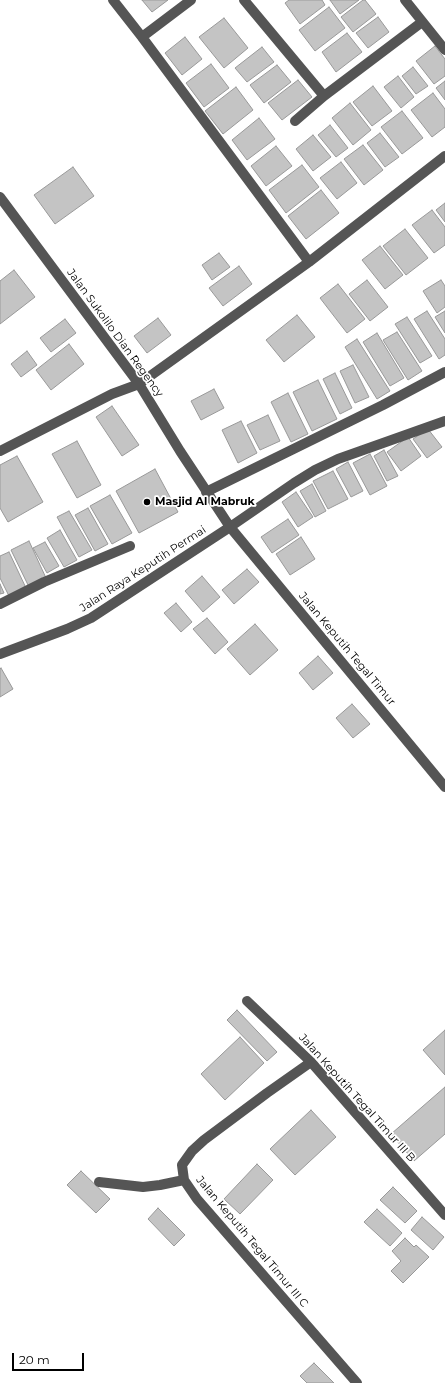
<!DOCTYPE html>
<style>
body{margin:0}
#map{position:relative;width:445px;height:1383px;overflow:hidden;background:#fff;font-family:Montserrat,sans-serif}
canvas{display:block}
.scale{position:absolute;left:12px;top:1353px;width:72px;height:18px;box-sizing:border-box;border:2px solid #000;border-top:0;padding-left:5px;font-size:12px;line-height:14px;white-space:nowrap;color:#000;-webkit-text-stroke:3px #fff;paint-order:stroke}
</style>
<div id="map">
<canvas width="445" height="1383"></canvas>
<div class="scale">20 m</div>
</div>
<script>
const ctx = document.querySelector('canvas').getContext('2d');
ctx.lineJoin = 'round';
function fillPath(path, color) { ctx.fillStyle = color; ctx.fill(path, 'evenodd'); }
const shape = rows => new Path2D(rows.map(r => 'M' + r).join(''));
function trace(path, color, width, dash) { ctx.strokeStyle = color; ctx.lineWidth = width; ctx.lineCap = dash ? 'butt' : 'round'; ctx.setLineDash(dash || []); ctx.stroke(path); }
function label(font, color, halo, rows, align = 'center') {
  ctx.font = font + ' Montserrat,sans-serif'; ctx.lineWidth = 3.5; ctx.setLineDash([]); ctx.textBaseline = 'middle'; ctx.strokeStyle = halo; ctx.fillStyle = color; for (const [text, x, y, turn = 0] of rows) {
    ctx.save(); ctx.translate(x, y); ctx.rotate((+turn || 0) * Math.PI / 180); ctx.textAlign = isNaN(turn) ? turn : align; if (halo) ctx.strokeText(text, 0, 0); ctx.fillText(text, 0, 0); ctx.restore();
  }
}
const building = shape([
 [142,0,168,0,152,12,142,0],
 [289,0,322,0,325,5,300,24,285,3,289,0],
 [330,0,359,0,340,14,330,0],
 [363,0,365,0,376,14,353,32,341,17,363,0],
 [329,7,345,28,315,51,299,30,329,7],
 [378,17,389,32,368,48,356,33,378,17],
 [224,18,248,48,224,68,199,37,224,18],
 [347,33,362,52,336,72,322,52,347,33],
 [185,37,202,59,182,75,165,53,185,37],
 [435,46,445,59,445,76,434,84,416,61,435,46],
 [262,47,274,62,247,82,235,68,262,47],
 [211,64,229,88,204,107,186,83,211,64],
 [277,65,291,82,264,103,250,85,277,65],
 [413,67,428,86,416,94,402,76,413,67],
 [398,76,414,97,401,108,384,87,398,76],
 [298,80,312,97,282,120,268,103,298,80],
 [445,81,445,100,436,88,445,81],
 [373,86,392,111,372,126,353,102,373,86],
 [236,87,253,110,223,134,205,111,236,87],
 [433,93,445,109,445,127,432,137,411,110,433,93],
 [350,103,371,130,353,145,332,118,350,103],
 [402,111,423,138,402,154,381,127,402,111],
 [259,118,275,139,247,160,232,140,259,118],
 [330,125,348,148,336,157,318,135,330,125],
 [380,133,399,157,385,167,367,143,380,133],
 [313,135,331,157,313,171,296,149,313,135],
 [363,145,383,170,364,185,344,159,363,145],
 [276,146,292,166,266,186,251,166,276,146],
 [341,162,357,183,337,199,320,178,341,162],
 [302,165,319,187,286,213,269,190,302,165],
 [73,167,94,196,55,224,34,195,73,167],
 [321,190,339,213,306,239,288,216,321,190],
 [445,203,445,222,436,210,445,203],
 [432,210,445,227,445,245,434,253,412,225,432,210],
 [405,229,428,258,406,275,383,246,405,229],
 [380,246,403,275,385,289,362,260,380,246],
 [219,253,230,267,212,280,202,265,219,253],
 [239,266,252,284,223,306,209,288,239,266],
 [14,270,35,297,0,324,0,281,14,270],
 [367,280,388,307,370,321,349,294,367,280],
 [441,280,445,286,445,307,437,313,423,291,441,280],
 [338,284,365,319,347,333,320,298,338,284],
 [427,311,445,339,445,355,439,359,414,319,427,311],
 [445,311,445,333,435,317,445,311],
 [297,315,315,337,284,362,266,340,297,315],
 [407,317,432,356,420,363,395,324,407,317],
 [158,318,171,335,147,353,134,336,158,318],
 [65,319,76,333,51,352,40,338,65,319],
 [397,332,422,371,408,380,383,340,397,332],
 [377,333,404,378,390,386,363,342,377,333],
 [357,339,390,391,377,399,345,347,357,339],
 [69,344,84,364,51,390,36,370,69,344],
 [27,351,37,365,21,377,11,364,27,351],
 [353,365,369,397,355,403,340,371,353,365],
 [335,373,352,408,340,414,323,379,335,373],
 [318,380,337,419,312,431,293,392,318,380],
 [214,389,224,408,201,420,191,401,214,389],
 [288,393,308,434,291,442,271,402,288,393],
 [112,406,139,445,122,456,96,417,112,406],
 [268,415,280,441,260,450,247,425,268,415],
 [241,421,257,453,238,463,222,430,241,421],
 [428,429,442,447,427,458,413,439,428,429],
 [408,437,421,456,401,471,387,452,408,437],
 [77,441,101,485,77,498,52,454,77,441],
 [384,450,398,476,387,481,374,456,384,450],
 [370,454,387,486,370,495,353,463,370,454],
 [17,456,43,502,8,522,0,508,0,465,17,456],
 [348,462,363,491,351,497,336,469,348,462],
 [155,469,178,512,139,533,116,491,155,469],
 [333,471,348,499,328,509,313,481,333,471],
 [312,484,326,511,315,517,300,491,312,484],
 [296,492,313,517,298,527,282,502,296,492],
 [110,495,132,533,112,544,90,506,110,495],
 [88,508,108,544,95,551,75,515,88,508],
 [69,511,92,550,79,557,57,517,69,511],
 [288,519,299,535,272,553,261,537,288,519],
 [60,530,77,560,64,567,47,538,60,530],
 [301,537,315,559,290,575,276,554,301,537],
 [29,541,46,578,29,587,11,550,29,541],
 [45,542,59,566,47,573,33,548,45,542],
 [9,552,26,588,9,596,0,578,0,556,9,552],
 [247,569,259,582,234,604,222,590,247,569],
 [202,576,220,597,203,612,185,591,202,576],
 [0,584,4,593,0,594,0,584],
 [176,603,192,622,181,632,164,613,176,603],
 [207,618,228,642,215,654,193,629,207,618],
 [255,624,278,650,250,675,227,649,255,624],
 [318,656,333,673,313,690,299,673,318,656],
 [1,668,13,689,0,697,0,669,1,668],
 [352,704,370,724,353,738,336,718,352,704],
 [237,1010,277,1052,267,1061,227,1020,237,1010],
 [445,1030,445,1075,423,1050,445,1030],
 [240,1037,264,1063,225,1100,201,1074,240,1037],
 [445,1087,445,1134,414,1161,391,1134,445,1087],
 [311,1110,336,1137,295,1175,270,1149,311,1110],
 [257,1164,273,1180,240,1214,224,1199,257,1164],
 [81,1171,110,1199,96,1213,67,1185,81,1171],
 [393,1187,417,1211,405,1223,380,1200,393,1187],
 [158,1208,185,1235,174,1246,148,1219,158,1208],
 [377,1209,402,1233,390,1246,364,1222,377,1209],
 [422,1217,444,1237,433,1250,411,1230,422,1217],
 [405,1238,414,1247,416,1245,429,1257,403,1283,391,1271,401,1261,392,1251,405,1238],
 [314,1363,334,1383,307,1383,300,1376,314,1363]
]);
const minor = shape([
 [113,0,142,37,309,262],
 [244,0,324,96],
 [405,0,445,50],
 [142,37,191,0],
 [295,121,324,96,422,22],
 [0,197,139,384,180,451,230,527,445,787],
 [0,451,112,394,139,384,309,262,445,156],
 [206,492,383,405,445,372],
 [0,604,44,582,130,546],
 [0,654,67,629,91,618,230,527,294,483,315,470,338,459,445,421],
 [247,1001,311,1062,445,1215],
 [311,1062,267,1093,204,1140,192,1151,182,1165,184,1180,197,1199,357,1383],
 [99,1182,143,1187,160,1185,184,1180]
]);
const markers = [
 [147,502,4,"#000"]
];
const streetNames = [
 ["Jalan Sukolilo Dian Regency",115,333,54],
 ["Jalan Raya Keputih Permai",143,569,-33],
 ["Jalan Keputih Tegal Timur",347,649,50],
 ["Jalan Keputih Tegal Timur III B",357,1098,48],
 ["Jalan Keputih Tegal Timur III C",252,1242,50]
];
const poiNames = [
 ["Masjid Al Mabruk",155,502]
];
fillPath(building, '#c4c4c4');
trace(building, '#999', 1);
trace(minor, '#555', 10);
for (const [x, y, r, color] of markers) { const dot = new Path2D(); dot.arc(x, y, r, 0, 2 * Math.PI); ctx.fillStyle = color; ctx.fill(dot); trace(dot, '#fff', 1.5); }
label('11px', '#000', '#fff', streetNames);
label('bold 11px', '#000', '#fff', poiNames, 'left');
</script>
